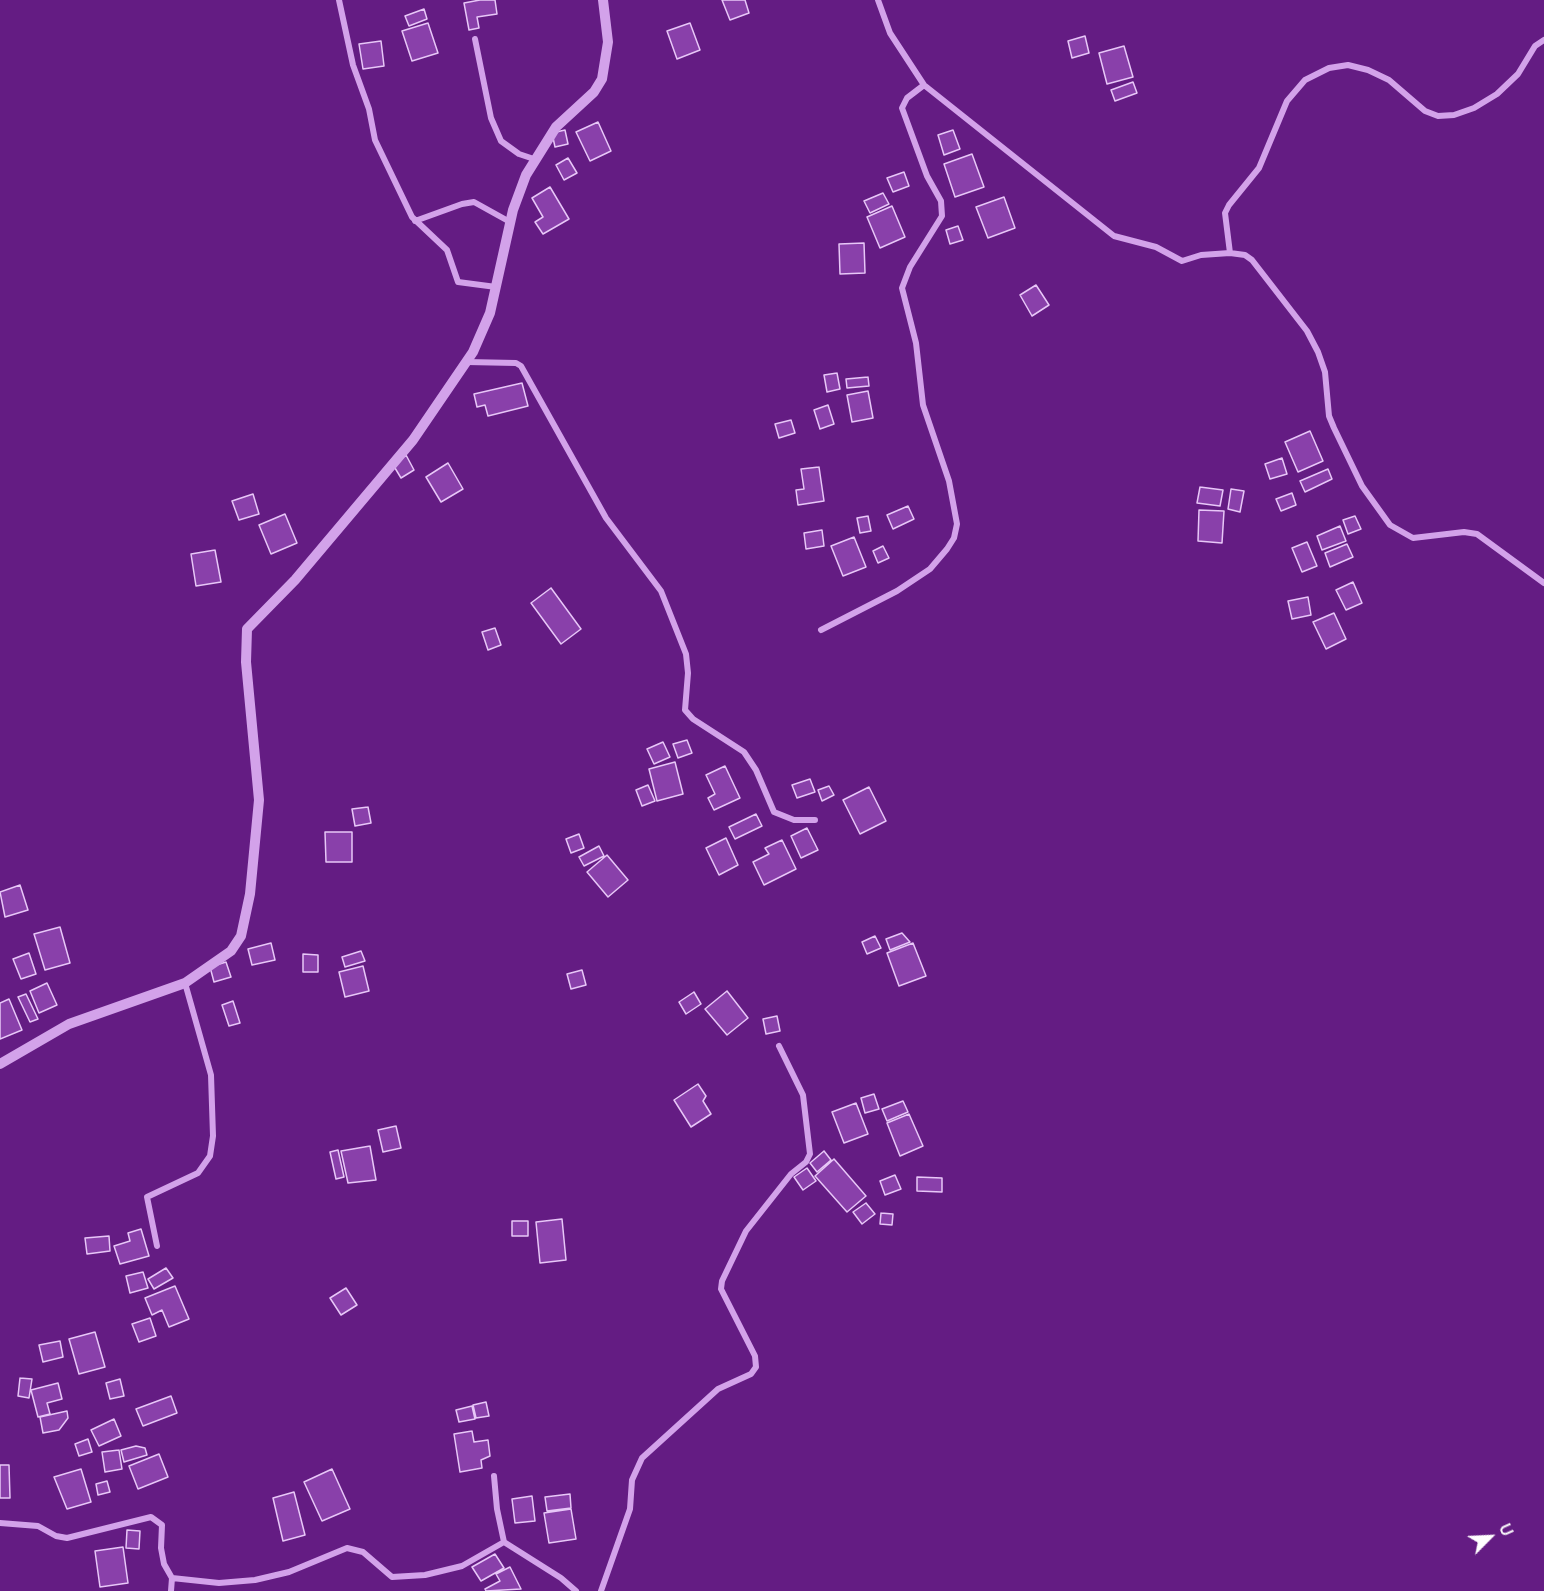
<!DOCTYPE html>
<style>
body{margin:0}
#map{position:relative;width:1544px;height:1591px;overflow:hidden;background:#641c83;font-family:Manrope,sans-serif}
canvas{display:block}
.north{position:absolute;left:1460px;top:1507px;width:60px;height:60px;-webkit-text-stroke:4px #641c83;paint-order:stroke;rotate:66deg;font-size:16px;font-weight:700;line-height:24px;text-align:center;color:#fff}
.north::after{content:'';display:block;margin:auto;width:21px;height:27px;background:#fff;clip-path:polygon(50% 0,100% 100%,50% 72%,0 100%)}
</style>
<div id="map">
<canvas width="1544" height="1591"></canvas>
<div class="north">U</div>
</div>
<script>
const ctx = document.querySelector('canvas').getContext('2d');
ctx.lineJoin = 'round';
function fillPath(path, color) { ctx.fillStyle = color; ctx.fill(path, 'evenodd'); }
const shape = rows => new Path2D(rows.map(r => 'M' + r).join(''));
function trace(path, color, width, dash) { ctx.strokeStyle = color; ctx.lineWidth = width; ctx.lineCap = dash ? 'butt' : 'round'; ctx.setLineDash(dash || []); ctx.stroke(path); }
const building = shape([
 [480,0,495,0,497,14,477,17,479,28,469,30,464,3,480,0],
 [722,0,745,0,749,13,730,20,722,0],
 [424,9,427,19,409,26,405,16,424,9],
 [428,23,438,53,412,61,402,31,428,23],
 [690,23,700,50,677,59,667,31,690,23],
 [1085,36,1089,53,1072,58,1068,41,1085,36],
 [381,41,384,66,363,69,359,44,381,41],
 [1124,46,1133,77,1107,84,1099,53,1124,46],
 [1133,82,1137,93,1115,101,1111,90,1133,82],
 [598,122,611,151,590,161,576,132,598,122],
 [565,130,568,144,555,147,552,133,565,130],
 [953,130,960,149,944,155,938,135,953,130],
 [972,154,984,187,955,197,944,164,972,154],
 [568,158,577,173,564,180,556,165,568,158],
 [904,172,909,186,893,192,887,178,904,172],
 [550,187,569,219,543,234,535,222,543,217,532,198,550,187],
 [883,193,889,204,870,213,864,201,883,193],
 [1004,197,1015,228,988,238,976,207,1004,197],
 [892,206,905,237,880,248,867,217,892,206],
 [958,226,963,240,950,244,946,230,958,226],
 [864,243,865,273,840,274,839,244,864,243],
 [1036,285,1049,305,1032,316,1020,295,1036,285],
 [837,373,840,389,827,392,824,375,837,373],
 [868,377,869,386,847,388,846,379,868,377],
 [522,383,528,406,488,416,485,405,477,407,474,394,522,383],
 [868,391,873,418,852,422,847,395,868,391],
 [828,405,834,424,820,429,814,410,828,405],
 [791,420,795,433,779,438,775,424,791,420],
 [1310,431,1323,461,1298,472,1285,442,1310,431],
 [406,455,414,470,401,478,392,463,406,455],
 [1282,458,1287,474,1270,479,1265,464,1282,458],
 [448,463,463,489,441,502,426,477,448,463],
 [819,467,824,501,798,505,796,490,804,489,801,469,819,467],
 [1328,469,1332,479,1305,492,1300,481,1328,469],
 [1200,487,1223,490,1220,506,1197,503,1200,487],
 [1231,489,1244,491,1240,512,1228,509,1231,489],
 [1292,493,1296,505,1281,511,1276,499,1292,493],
 [253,494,259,514,239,520,232,501,253,494],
 [908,506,914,519,893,529,887,515,908,506],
 [1199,510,1224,511,1222,543,1198,541,1199,510],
 [285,514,297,543,271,554,259,525,285,514],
 [868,516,871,531,860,533,857,518,868,516],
 [1355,516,1361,529,1348,534,1343,520,1355,516],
 [1340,526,1346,541,1322,550,1317,536,1340,526],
 [822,530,824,546,806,549,804,533,822,530],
 [854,537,866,567,843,576,831,546,854,537],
 [1307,542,1317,566,1302,572,1292,548,1307,542],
 [1347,544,1353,557,1330,567,1325,553,1347,544],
 [883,546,889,558,878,563,873,551,883,546],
 [215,550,221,582,196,586,191,554,215,550],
 [1353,582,1362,603,1346,610,1336,590,1353,582],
 [551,588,581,629,561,644,531,603,551,588],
 [1308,597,1311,615,1292,619,1288,601,1308,597],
 [1334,613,1346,639,1326,649,1313,622,1334,613],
 [495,628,501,645,488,650,482,632,495,628],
 [687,740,692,753,678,758,673,744,687,740],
 [663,742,670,757,654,764,647,749,663,742],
 [675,762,683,794,657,801,649,769,675,762],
 [725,766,740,798,714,810,708,798,715,794,706,775,725,766],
 [810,779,815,792,797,798,792,785,810,779],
 [648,785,655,801,642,806,636,790,648,785],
 [829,786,834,795,822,801,818,790,829,786],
 [869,787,886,821,860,834,843,800,869,787],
 [368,807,371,823,355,826,352,809,368,807],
 [756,814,762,826,735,839,729,827,756,814],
 [807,828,818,850,801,858,791,836,807,828],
 [325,832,352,832,352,862,326,862,325,832],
 [579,834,584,848,571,853,566,839,579,834],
 [726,838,738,865,719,875,706,848,726,838],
 [782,840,796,869,764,885,753,862,769,854,765,848,782,840],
 [599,846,604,856,584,866,579,857,599,846],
 [607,855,628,880,608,897,587,872,607,855],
 [20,885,28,910,5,917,0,892,20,885],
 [60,927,70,963,45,970,34,934,60,927],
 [902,933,910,942,890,950,886,939,902,933],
 [875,936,881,948,867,954,862,942,875,936],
 [271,943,275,960,252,965,248,949,271,943],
 [913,943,926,976,899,986,887,953,913,943],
 [361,951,365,961,345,967,342,957,361,951],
 [29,953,36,974,21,979,13,959,29,953],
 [303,954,318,955,318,972,303,972,303,954],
 [226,962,231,977,214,982,210,967,226,962],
 [363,966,369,991,345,997,339,972,363,966],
 [582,970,586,985,571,989,567,974,582,970],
 [47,983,57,1005,39,1013,30,991,47,983],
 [727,991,748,1018,727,1035,705,1009,727,991],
 [694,992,701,1004,686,1014,679,1002,694,992],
 [26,994,38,1019,30,1022,18,997,26,994],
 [9,999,22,1030,0,1039,0,1003,9,999],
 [233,1001,240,1023,229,1026,222,1005,233,1001],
 [777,1016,780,1031,766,1034,763,1019,777,1016],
 [698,1084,706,1096,703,1101,711,1114,691,1127,674,1100,698,1084],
 [874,1094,879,1109,865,1113,861,1098,874,1094],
 [903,1101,908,1112,887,1121,882,1109,903,1101],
 [856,1103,868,1134,844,1143,832,1112,856,1103],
 [909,1114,923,1146,900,1156,887,1123,909,1114],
 [396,1126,401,1148,383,1152,378,1130,396,1126],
 [370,1146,376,1180,348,1183,341,1151,370,1146],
 [338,1150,344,1177,336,1179,330,1152,338,1150],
 [824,1151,831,1160,817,1172,810,1163,824,1151],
 [834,1159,866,1196,847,1212,815,1176,834,1159],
 [807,1168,816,1181,803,1190,794,1177,807,1168],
 [895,1175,901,1189,885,1195,880,1181,895,1175],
 [917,1177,942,1178,942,1192,917,1191,917,1177],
 [866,1203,875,1214,862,1224,853,1212,866,1203],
 [881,1213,893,1214,892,1225,880,1224,881,1213],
 [562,1219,566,1260,540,1263,536,1222,562,1219],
 [512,1221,528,1221,528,1236,512,1236,512,1221],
 [141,1229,149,1256,120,1264,114,1246,130,1241,128,1233,141,1229],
 [109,1236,110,1251,87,1254,85,1238,109,1236],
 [166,1268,173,1278,154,1289,148,1279,166,1268],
 [143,1272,148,1288,130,1293,126,1276,143,1272],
 [175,1286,189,1319,169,1327,162,1310,152,1315,145,1298,175,1286],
 [346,1288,357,1305,341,1315,330,1298,346,1288],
 [150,1318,156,1336,139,1342,132,1324,150,1318],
 [95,1332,105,1367,79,1374,69,1339,95,1332],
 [60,1341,63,1357,43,1362,39,1345,60,1341],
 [20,1378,32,1379,29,1398,18,1396,20,1378],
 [120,1379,124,1396,110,1399,106,1383,120,1379],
 [58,1383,62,1399,47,1403,50,1414,38,1417,31,1390,58,1383],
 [171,1396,177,1413,143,1426,136,1409,171,1396],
 [486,1402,489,1416,476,1418,473,1405,486,1402],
 [472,1406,475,1419,459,1422,456,1410,472,1406],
 [67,1411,68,1418,59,1430,43,1433,40,1417,67,1411],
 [114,1419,121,1436,99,1446,91,1430,114,1419],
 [472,1431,474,1442,488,1440,490,1456,481,1460,482,1468,460,1472,454,1434,472,1431],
 [88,1439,92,1452,79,1456,75,1444,88,1439],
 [136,1446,145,1448,147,1455,124,1462,121,1450,136,1446],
 [119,1450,122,1469,105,1472,102,1452,119,1450],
 [159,1454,168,1477,138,1489,129,1466,159,1454],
 [0,1465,9,1465,10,1498,0,1498,0,1465],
 [81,1469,91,1502,67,1509,54,1477,81,1469],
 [332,1469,350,1509,322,1521,304,1482,332,1469],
 [107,1481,110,1492,98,1495,96,1484,107,1481],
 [294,1492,305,1535,283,1541,273,1498,294,1492],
 [570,1494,571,1508,547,1511,545,1497,570,1494],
 [532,1496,535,1521,515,1523,512,1499,532,1496],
 [571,1509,576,1539,549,1543,544,1513,571,1509],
 [127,1530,140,1531,139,1549,126,1548,127,1530],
 [123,1547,128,1583,100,1587,95,1551,123,1547],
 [495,1554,504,1568,481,1581,472,1567,495,1554],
 [510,1567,521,1589,486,1591,485,1589,500,1581,496,1574,510,1567]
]);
const minor = shape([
 [339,0,353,65,369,109,375,140,412,217,447,250,458,282,496,287],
 [878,0,890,33,924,85,1114,236,1156,247,1182,261,1201,255,1230,253,1245,255,1252,260,1307,331,1318,352,1325,372,1329,416,1334,428,1362,486,1390,525,1413,538,1464,532,1477,534,1544,583],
 [475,39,491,118,501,141,519,154,534,159],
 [415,221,462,204,474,202,510,222],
 [1230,253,1225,213,1229,205,1259,168,1287,101,1305,80,1329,68,1348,65,1368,70,1389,80,1425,111,1438,116,1454,115,1474,108,1497,94,1518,74,1535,46,1544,40],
 [467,362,516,363,521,366,606,518,661,591,686,654,688,673,685,710,693,719,744,752,756,770,774,812,794,820,815,820],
 [821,630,897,591,930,569,947,549,954,538,957,524,949,481,923,405,916,343,902,288,910,267,942,216,941,201,927,176,902,108,907,98,924,85],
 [157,1246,147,1197,198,1173,210,1156,213,1136,211,1075,185,983],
 [494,1476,497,1509,504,1542,561,1578,576,1591],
 [0,1523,38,1526,56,1536,67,1538,151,1517,162,1525,161,1548,164,1564,172,1578,219,1583,255,1580,289,1572,347,1548,363,1552,392,1577,425,1575,462,1566,504,1542],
 [171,1591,172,1578],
 [601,1591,630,1509,632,1480,642,1458,718,1389,751,1374,756,1367,755,1356,721,1289,722,1281,746,1231,791,1174,806,1162,810,1154,803,1095,779,1046]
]);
const tertiary = shape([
 [0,1064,69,1024,185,983,231,951,241,936,250,894,259,800,246,662,247,629,295,580,413,440,473,352,490,313,513,210,526,175,556,127,594,92,602,79,608,42,603,0]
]);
fillPath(building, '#8940aa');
trace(building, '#e8c7f8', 1.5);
trace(minor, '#d3a2ea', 6);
trace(tertiary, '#d3a2ea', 10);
</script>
